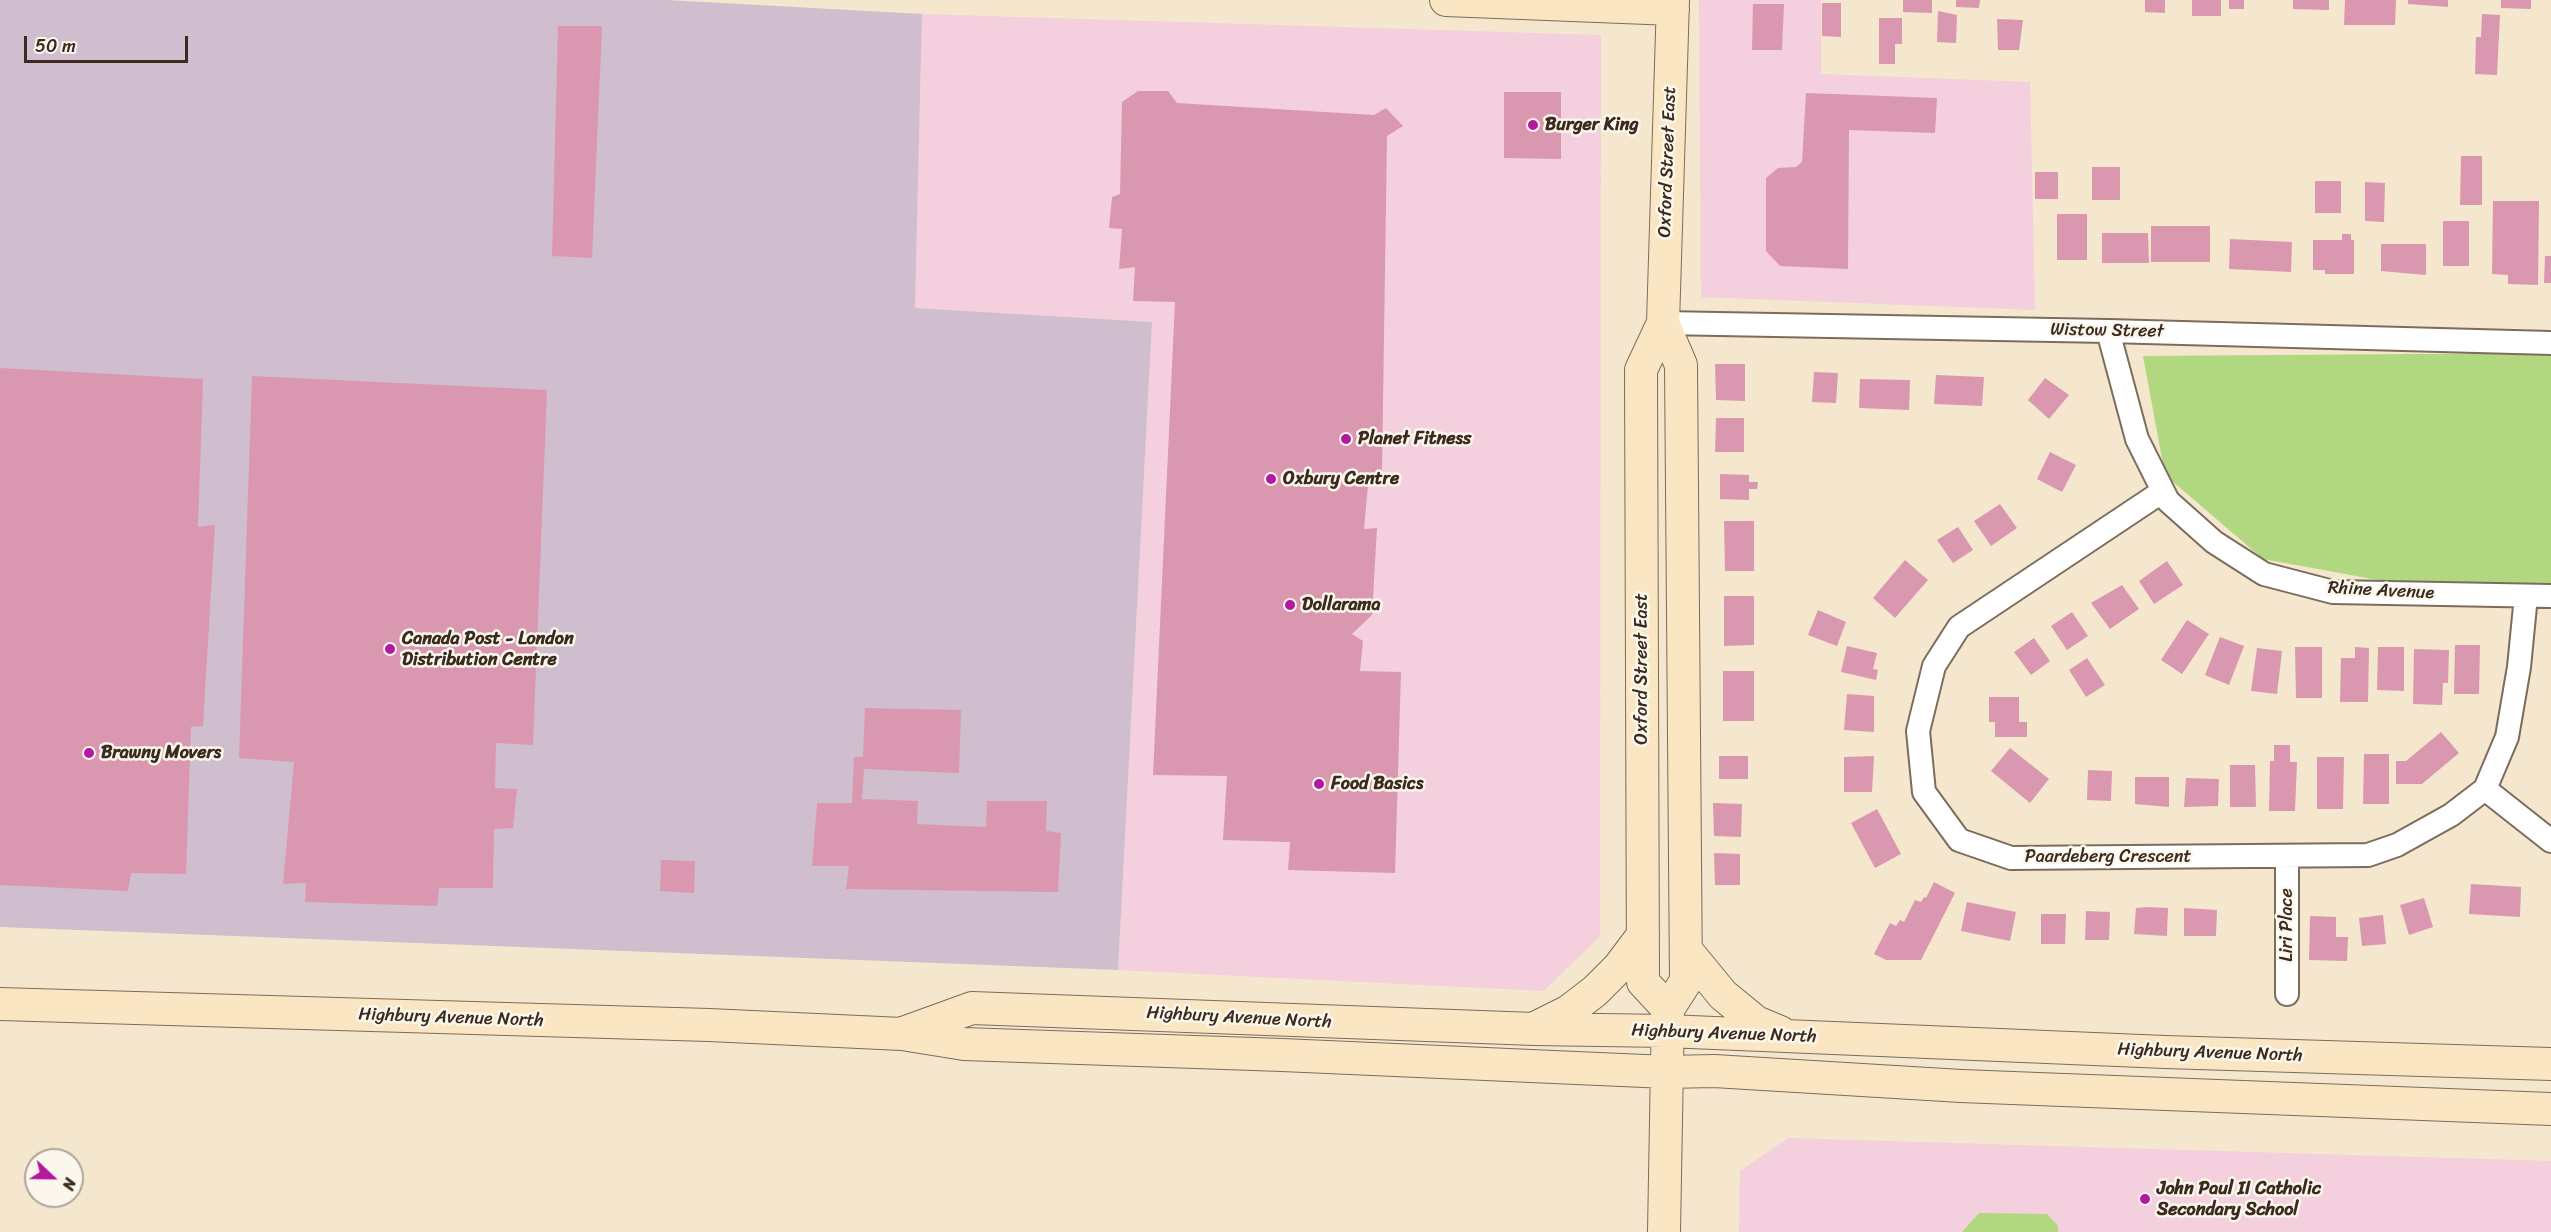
<!DOCTYPE html>
<style>
body{margin:0}
#map{position:relative;width:2551px;height:1232px;overflow:hidden;background:#f5e6ce;font-family:Sriracha,sans-serif}
canvas{display:block}
.north{position:absolute;left:24px;top:1148px;width:60px;height:60px;box-sizing:border-box;background:#fbf7ec;border:2px solid #aea59a;border-radius:50%;rotate:112deg;font-size:16px;font-weight:700;line-height:24px;text-align:center;color:#3b2a1e}
.north::after{content:'';display:block;margin:auto;width:21px;height:27px;background:#b5179e;clip-path:polygon(50% 0,100% 100%,50% 72%,0 100%)}
.scale{position:absolute;left:24px;top:36px;width:164px;height:27px;box-sizing:border-box;border:3px solid #3b2a1e;border-top:0;padding-left:8px;font-size:18px;line-height:21px;white-space:nowrap;color:#3b2a1e;-webkit-text-stroke:4px #fbf7ec;paint-order:stroke}
</style>
<div id="map">
<canvas width="2551" height="1232"></canvas>
<div class="north">N</div>
<div class="scale">50 m</div>
</div>
<script>
const ctx = document.querySelector('canvas').getContext('2d');
ctx.lineJoin = 'round';
function fillPath(path, color) { ctx.fillStyle = color; ctx.fill(path, 'evenodd'); }
const shape = rows => new Path2D(rows.map(r => 'M' + r).join(''));
function trace(path, color, width, dash) { ctx.strokeStyle = color; ctx.lineWidth = width; ctx.lineCap = dash ? 'butt' : 'round'; ctx.setLineDash(dash || []); ctx.stroke(path); }
function label(font, color, halo, rows, align = 'center') {
  ctx.font = font + ' Sriracha,sans-serif'; ctx.lineWidth = 5; ctx.setLineDash([]); ctx.textBaseline = 'middle'; ctx.strokeStyle = halo; ctx.fillStyle = color; for (const [text, x, y, turn = 0] of rows) {
    ctx.save(); ctx.translate(x, y); ctx.rotate((+turn || 0) * Math.PI / 180); ctx.textAlign = isNaN(turn) ? turn : align; if (halo) ctx.strokeText(text, 0, 0); ctx.fillText(text, 0, 0); ctx.restore();
  }
}
const built = shape([
 [1699,0,1821,0,1821,74,2030,82,2035,310,1701,297],
 [922,14,1601,35,1600,936,1544,991,1118,970,1152,322,915,308],
 [1788,1138,2551,1161,2551,1232,1739,1232,1740,1171]
]);
const industrial = shape([
 [0,0,667,0,922,14,915,308,1152,322,1118,970,0,927]
]);
const green = shape([
 [2551,353,2551,590,2389,582,2263,559,2165,475,2143,356],
 [1979,1213,2047,1214,2058,1226,2058,1232,1962,1232]
]);
const building = shape([
 [1903,0,1932,0,1932,13,1903,12],
 [1956,0,1980,0,1979,8,1956,7],
 [2145,0,2165,0,2165,13,2145,12],
 [2192,0,2221,0,2221,16,2192,16],
 [2229,0,2244,0,2244,9,2229,9],
 [2293,0,2329,0,2329,10,2293,9],
 [2345,0,2396,0,2395,25,2344,25],
 [2408,0,2448,0,2448,7,2408,4],
 [2501,0,2531,0,2531,9,2501,8],
 [1822,3,1841,3,1841,37,1822,36],
 [1753,4,1784,4,1782,50,1752,50],
 [1938,11,1957,15,1956,43,1937,42],
 [2482,14,2500,15,2497,75,2475,74,2476,37,2481,37],
 [1879,18,1902,18,1902,44,1895,44,1895,64,1879,64],
 [1997,19,2023,20,2019,50,1998,50],
 [558,26,602,26,592,258,552,256],
 [1138,91,1168,91,1177,103,1374,115,1386,108,1403,126,1387,136,1382,471,1368,486,1364,529,1377,528,1372,615,1352,634,1363,641,1360,671,1401,672,1395,873,1288,870,1290,842,1223,840,1227,776,1153,775,1175,302,1133,301,1135,267,1119,269,1122,229,1109,228,1112,197,1120,194,1122,102],
 [1504,92,1561,92,1561,159,1504,158],
 [1806,93,1937,98,1935,133,1849,130,1848,269,1780,266,1766,251,1766,178,1778,168,1796,167,1802,162],
 [2461,156,2482,156,2482,205,2460,205],
 [2092,167,2120,167,2120,200,2092,200],
 [2035,172,2058,172,2058,199,2035,199],
 [2315,181,2341,181,2341,213,2315,213],
 [2365,182,2385,183,2384,222,2365,221],
 [2493,201,2539,201,2538,285,2508,284,2508,275,2492,274],
 [2057,214,2087,214,2087,260,2057,260],
 [2443,221,2469,221,2469,266,2443,266],
 [2151,226,2210,226,2210,262,2151,262],
 [2102,233,2148,233,2149,263,2102,263],
 [2342,234,2351,234,2351,240,2354,240,2354,274,2325,274,2325,270,2313,270,2313,240,2342,240],
 [2230,239,2292,242,2291,272,2229,269],
 [2381,244,2426,244,2426,275,2381,271],
 [2545,256,2551,256,2551,283,2544,283],
 [1715,364,1745,364,1745,401,1716,400],
 [0,368,203,379,198,527,215,525,203,726,191,727,186,874,131,873,128,891,0,885],
 [1814,372,1838,373,1836,403,1812,402],
 [1936,375,1984,377,1982,406,1934,404],
 [252,376,547,390,533,745,496,743,495,788,517,789,513,828,494,829,493,888,439,888,437,906,305,902,306,883,283,884,294,762,239,758],
 [2045,378,2069,395,2049,419,2028,400],
 [1860,379,1910,380,1909,410,1859,408],
 [1716,418,1744,418,1744,452,1715,452],
 [2050,452,2076,465,2062,492,2037,479],
 [1720,474,1749,475,1749,482,1758,482,1757,489,1749,489,1749,500,1720,499],
 [2000,504,2017,528,1991,546,1974,521],
 [1724,521,1754,521,1754,571,1725,571],
 [1958,527,1973,550,1953,563,1937,540],
 [1905,560,1928,580,1895,618,1873,598],
 [2167,561,2183,585,2154,604,2139,581],
 [2122,585,2139,609,2110,629,2091,603],
 [1724,596,1754,596,1754,645,1724,646],
 [1818,610,1846,622,1837,646,1808,635],
 [2072,612,2088,636,2067,650,2051,626],
 [2187,620,2209,634,2182,674,2161,660],
 [2220,637,2244,646,2229,685,2205,675],
 [2034,638,2050,661,2031,675,2014,652],
 [2455,645,2480,645,2479,694,2454,694],
 [1847,646,1877,653,1873,669,1878,670,1876,680,1841,672],
 [2295,647,2322,647,2322,698,2296,698],
 [2355,647,2369,648,2368,702,2340,702,2341,658,2355,658],
 [2378,647,2404,647,2404,691,2377,690],
 [2257,648,2282,651,2277,694,2251,691],
 [2414,649,2449,650,2448,683,2443,683,2442,705,2413,704],
 [2087,658,2105,685,2086,697,2069,670],
 [1723,671,1754,671,1754,721,1723,721],
 [1847,694,1874,696,1874,732,1844,730],
 [1989,697,2019,697,2019,722,2027,722,2027,737,1995,737,1995,722,1989,722],
 [865,708,961,710,959,773,864,769,862,799,918,801,917,824,986,827,987,801,1047,801,1046,831,1061,833,1058,892,846,889,849,866,812,866,817,803,852,803,854,757,863,757],
 [2441,732,2459,753,2422,784,2396,784,2396,761,2406,761],
 [2274,745,2290,745,2290,762,2297,762,2295,811,2269,811,2270,761,2274,761],
 [2010,748,2049,779,2030,803,1991,771],
 [2364,754,2389,754,2389,804,2363,804],
 [1719,756,1748,756,1748,779,1719,779],
 [1874,756,1872,792,1844,792,1844,757],
 [2317,757,2344,757,2343,809,2317,809],
 [2230,765,2255,765,2256,807,2230,807],
 [2088,770,2112,771,2111,801,2087,800],
 [2135,777,2169,777,2169,807,2135,804],
 [2186,778,2219,779,2218,806,2184,807],
 [1713,803,1742,804,1741,837,1714,836],
 [1877,809,1901,854,1875,868,1851,823],
 [1714,853,1740,854,1740,885,1715,885],
 [661,860,695,861,694,893,660,891],
 [1934,882,1955,893,1921,960,1886,960,1874,954,1890,923,1896,926,1900,920,1904,922,1915,900,1921,902,1924,897,1926,898],
 [2471,884,2521,887,2520,917,2469,914],
 [2424,898,2433,927,2409,935,2400,905],
 [1967,902,2016,912,2010,941,1961,931],
 [2147,907,2168,908,2167,936,2134,934,2136,908],
 [2184,908,2217,910,2216,936,2184,936],
 [2086,911,2110,912,2109,940,2085,940],
 [2041,914,2066,914,2065,944,2041,944],
 [2383,915,2386,944,2362,946,2359,918],
 [2310,916,2336,917,2336,937,2348,937,2347,961,2309,960]
]);
const street = shape([
 [1663,323,2108,331,2551,343],
 [2108,331,2137,439,2168,501,2214,542,2264,574,2333,592,2551,596],
 [2163,491,1959,627,1934,666,1918,731,1924,792,1959,840,2011,858,2368,855,2397,845,2451,815,2485,789,2507,737,2519,667,2526,596],
 [2485,789,2551,841],
 [2287,994,2287,856]
]);
const secondary = shape([
 [1446,0,1673,9],
 [1663,323,1681,365,1686,981,1668,1009,1664,1232],
 [1686,950,1723,995,1756,1022,1780,1032],
 [0,1004,709,1025,902,1034,964,1044,1282,1055,1667,1072,1714,1071,1961,1086,2551,1109],
 [1668,1009,1643,982,1641,370,1663,323,1673,0],
 [1537,1027,1569,1011,1595,991,1619,967,1643,935],
 [903,1033,972,1008,1534,1029,1667,1031,2165,1052,2551,1064]
]);
const markers = [
 [1533,125,6,"#b5179e"],
 [1346,439,6,"#b5179e"],
 [1271,479,6,"#b5179e"],
 [1290,605,6,"#b5179e"],
 [390,649,6,"#b5179e"],
 [89,753,6,"#b5179e"],
 [1319,784,6,"#b5179e"],
 [2145,1199,6,"#b5179e"]
];
const poiNames = [
 ["Burger King",1545,125],
 ["Planet Fitness",1358,439],
 ["Oxbury Centre",1283,479],
 ["Dollarama",1302,605],
 ["Canada Post - London",402,639],
 ["Distribution Centre",402,660],
 ["Brawny Movers",101,753],
 ["Food Basics",1331,784],
 ["John Paul II Catholic",2157,1189],
 ["Secondary School",2157,1210]
];
const streetNames = [
 ["Oxford Street East",1668,162,-88],
 ["Wistow Street",2107,331,1],
 ["Rhine Avenue",2381,591,3],
 ["Oxford Street East",1642,669,-90],
 ["Paardeberg Crescent",2108,857],
 ["Liri Place",2287,925,-90],
 ["Highbury Avenue North",451,1018,2],
 ["Highbury Avenue North",1239,1018,3],
 ["Highbury Avenue North",1724,1034,2],
 ["Highbury Avenue North",2210,1053,2]
];
fillPath(built, '#f4cfdd');
fillPath(industrial, '#d0bdcd');
fillPath(green, '#b1d780');
fillPath(building, '#da98b0');
trace(street, '#7c6c5c', 26);
trace(secondary, '#7c6c5c', 34);
trace(street, '#fff', 22);
trace(secondary, '#fbe6c4', 32);
for (const [x, y, r, color] of markers) { const dot = new Path2D(); dot.arc(x, y, r, 0, 2 * Math.PI); ctx.fillStyle = color; ctx.fill(dot); trace(dot, '#fbf7ec', 2); }
label('bold 18px', '#3b2a1e', '#fbf7ec', poiNames, 'left');
label('18px', '#3b2a1e', '#fbf7ec', streetNames);
</script>
